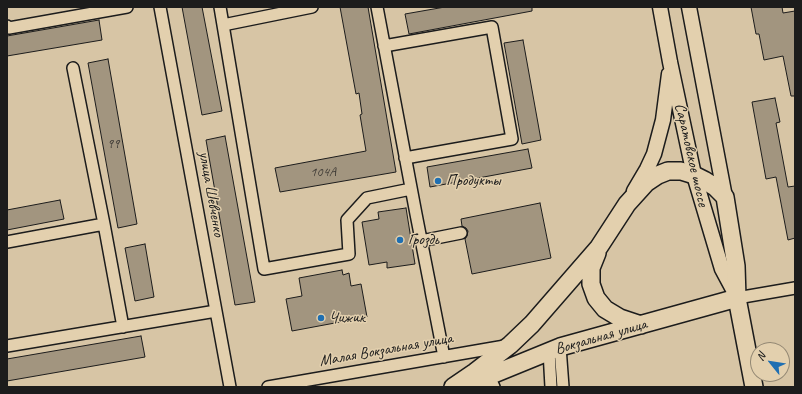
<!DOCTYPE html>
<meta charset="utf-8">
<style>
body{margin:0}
#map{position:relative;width:802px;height:394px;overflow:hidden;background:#d7c5a5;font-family:Caveat,sans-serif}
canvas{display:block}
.frame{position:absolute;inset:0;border:8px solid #1c1c1c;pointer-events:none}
.north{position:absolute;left:750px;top:342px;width:40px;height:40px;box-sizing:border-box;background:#e3d0ae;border:1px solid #938874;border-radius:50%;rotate:300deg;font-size:11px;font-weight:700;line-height:16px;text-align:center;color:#1c1c1c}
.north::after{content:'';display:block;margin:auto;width:14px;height:18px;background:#1f6fb2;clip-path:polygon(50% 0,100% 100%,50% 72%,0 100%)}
</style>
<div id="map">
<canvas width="802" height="394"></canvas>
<div class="frame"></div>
<div class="north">N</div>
</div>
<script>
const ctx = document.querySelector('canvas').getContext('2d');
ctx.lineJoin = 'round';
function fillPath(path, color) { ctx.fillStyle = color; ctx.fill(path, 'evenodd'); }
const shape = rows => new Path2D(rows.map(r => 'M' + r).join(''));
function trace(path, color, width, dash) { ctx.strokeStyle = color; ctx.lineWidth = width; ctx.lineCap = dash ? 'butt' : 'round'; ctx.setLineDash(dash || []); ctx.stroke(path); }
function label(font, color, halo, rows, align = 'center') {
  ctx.font = font + ' Caveat,sans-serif'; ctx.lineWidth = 3; ctx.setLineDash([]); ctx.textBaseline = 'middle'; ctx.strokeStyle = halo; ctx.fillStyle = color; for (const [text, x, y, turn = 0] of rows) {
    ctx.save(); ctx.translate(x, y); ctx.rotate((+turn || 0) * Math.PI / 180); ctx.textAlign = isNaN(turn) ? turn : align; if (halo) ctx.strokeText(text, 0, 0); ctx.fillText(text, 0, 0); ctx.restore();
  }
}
const building = shape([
 [182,7,202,7,222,111,202,115,182,7],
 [340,7,368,7,396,172,280,192,275,168,366,151,360,115,362,114,359,93,356,94,340,7],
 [445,7,532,7,532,11,409,34,405,14,445,7],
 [751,7,782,7,783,13,795,11,795,96,791,96,783,56,764,60,759,34,756,34,751,7],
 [99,20,102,40,7,56,7,36,99,20],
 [523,40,541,140,522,144,504,43,523,40],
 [108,59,137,224,118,228,88,63,108,59],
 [775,98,780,122,776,123,788,187,795,186,795,238,788,240,776,177,766,179,752,102,775,98],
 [225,136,255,302,235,305,206,140,225,136],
 [528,149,532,168,430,187,427,167,528,149],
 [60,200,64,219,7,230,7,210,60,200],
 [540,203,551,258,472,274,465,239,467,236,468,231,466,228,462,226,461,219,540,203],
 [406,208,415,264,387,268,387,262,369,265,362,222,379,219,378,212,406,208],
 [145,244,154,297,135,301,125,248,145,244],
 [342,270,343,275,349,273,351,286,361,284,367,317,292,331,286,299,302,296,299,278,342,270],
 [141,336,145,357,7,381,7,359,141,336]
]);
const minor = shape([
 [160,7,230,387],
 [220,7,264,269,349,254,347,220,367,198,411,189],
 [377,7,416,214,444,357],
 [223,25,312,7],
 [7,26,9,28,127,7],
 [384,46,492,27,512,139,405,158],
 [73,68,104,224],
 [421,241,461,233],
 [7,242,104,224,123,327],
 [737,298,795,288],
 [7,346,216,311],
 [560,347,563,387],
 [549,351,551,387],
 [489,376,494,387],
 [268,387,505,346]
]);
const major = shape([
 [660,7,670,62,694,175,722,269,737,297],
 [689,7,725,197],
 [634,191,647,169,654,154,663,120,669,74]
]);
const highway = shape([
 [597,253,591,268,591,284,596,298,605,309,620,318,641,325],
 [453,387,475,372,510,345,532,324,599,247,627,204,646,183,658,175,668,171,681,171,694,175,704,180,715,187,725,197,736,266,737,298,754,387],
 [469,387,489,376,560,347,737,298]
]);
const markers = [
 [438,181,4,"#1f6fb2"],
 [400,240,4,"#1f6fb2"],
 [321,318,4,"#1f6fb2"]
];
const numberNames = [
 ["99",113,144],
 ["104А",323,172]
];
const streetNames = [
 ["Саратовское шоссе",691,155,77],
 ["улица Шевченко",211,194,80],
 ["Вокзальная улица",601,337,-16],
 ["Малая Вокзальная улица",386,350,-10]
];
const poiNames = [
 ["Продукты",446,181],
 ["Гроздь",408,240],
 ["Чижик",329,318]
];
fillPath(building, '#a2957f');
trace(building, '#1c1c1c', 1);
trace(minor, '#1c1c1c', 14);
trace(major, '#1c1c1c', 17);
trace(highway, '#1c1c1c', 20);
trace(minor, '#e3d0ae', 11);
trace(major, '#e3d0ae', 14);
trace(highway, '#e3d0ae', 17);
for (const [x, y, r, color] of markers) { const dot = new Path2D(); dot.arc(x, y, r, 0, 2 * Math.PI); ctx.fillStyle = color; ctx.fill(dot); trace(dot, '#e3d0ae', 1.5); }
label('14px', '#3e3a35', null, numberNames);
label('16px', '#1c1c1c', '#e3d0ae', streetNames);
label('16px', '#1c1c1c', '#e3d0ae', poiNames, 'left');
</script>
